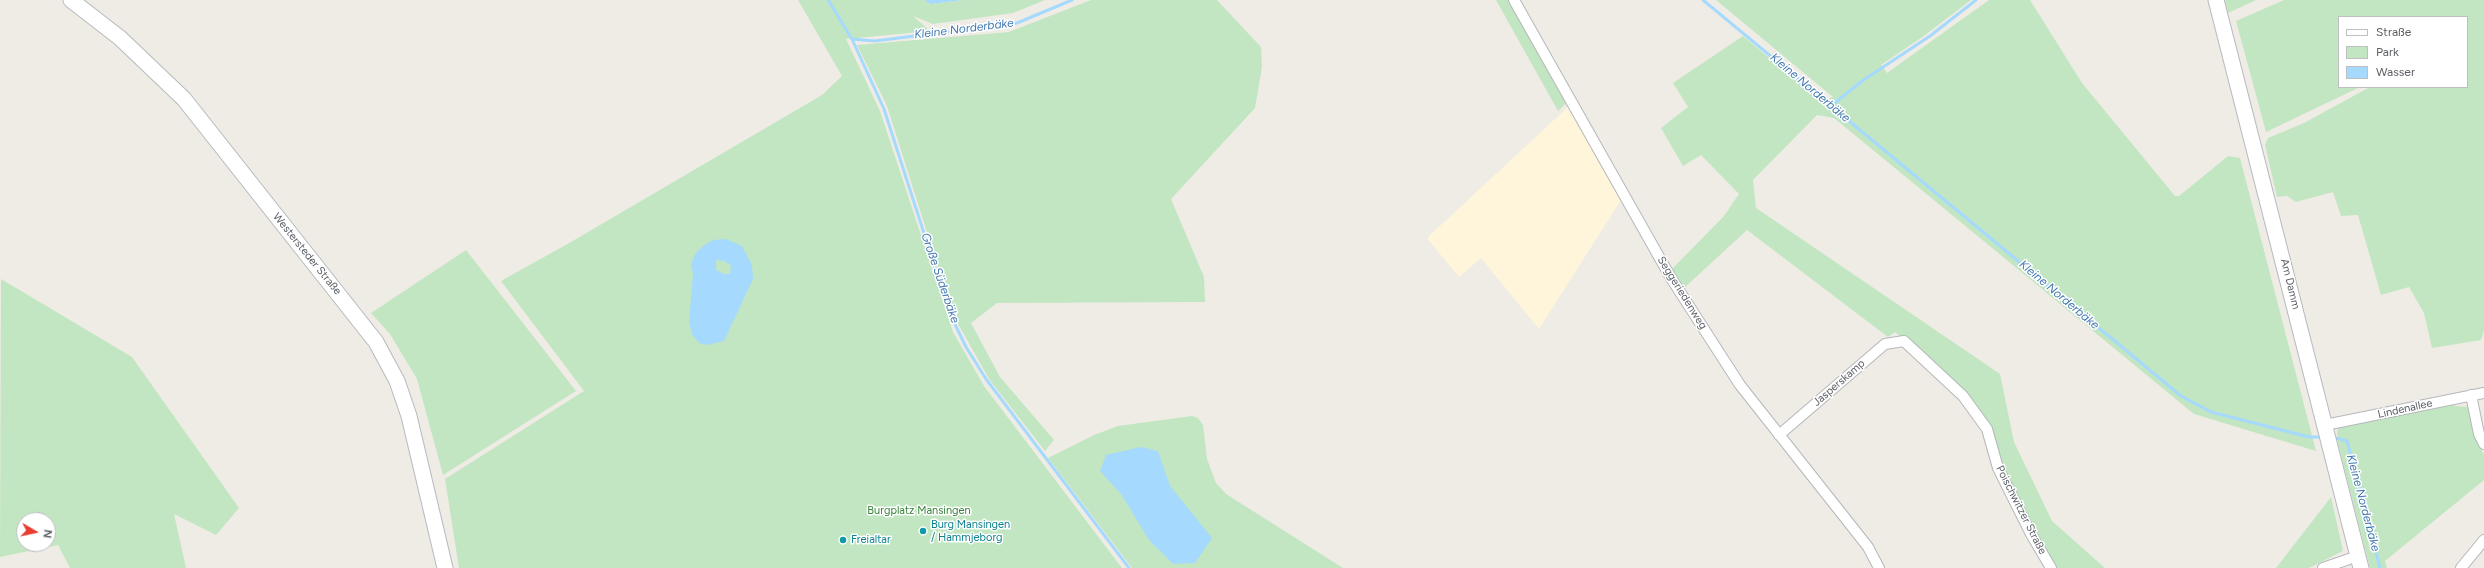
<!DOCTYPE html>
<meta charset="utf-8">
<style>
body{margin:0}
#map{position:relative;width:2484px;height:568px;overflow:hidden;background:#efece5;font-family:Figtree,sans-serif}
canvas{display:block}
.legend{position:absolute;left:2338px;top:16px;width:130px;height:72px;box-sizing:border-box;background:#fff;border:1px solid #bebfc1;margin:0;padding:5px 7px;list-style:none;font-size:12px;color:#5c6065}
.legend li{display:flex;align-items:center;gap:8px;height:20px}
.legend b{width:20px;border:1px solid #bebfc1}
.north{position:absolute;left:16px;top:512px;width:40px;height:40px;box-sizing:border-box;background:#fff;border:1px solid #bebfc1;border-radius:50%;rotate:99deg;font-size:11px;font-weight:700;line-height:16px;text-align:center;color:#5c6065}
.north::after{content:'';display:block;margin:auto;width:14px;height:18px;background:#e83d31;clip-path:polygon(50% 0,100% 100%,50% 72%,0 100%)}
</style>
<div id="map">
<canvas width="2484" height="568"></canvas>
<ul class="legend">
<li><b style="height:5px;background:#fff"></b>Straße</li>
<li><b style="height:11px;background:#c2e6c1"></b>Park</li>
<li><b style="height:11px;background:#a5d9fe"></b>Wasser</li>
</ul>
<div class="north">N</div>
</div>
<script>
const ctx = document.querySelector('canvas').getContext('2d');
ctx.lineJoin = 'round';
function fillPath(path, color) { ctx.fillStyle = color; ctx.fill(path, 'evenodd'); }
const shape = rows => new Path2D(rows.map(r => 'M' + r).join(''));
function trace(path, color, width, dash) { ctx.strokeStyle = color; ctx.lineWidth = width; ctx.lineCap = dash ? 'butt' : 'round'; ctx.setLineDash(dash || []); ctx.stroke(path); }
function label(font, color, halo, rows, align = 'center') {
  ctx.font = font + ' Figtree,sans-serif'; ctx.lineWidth = 3; ctx.setLineDash([]); ctx.textBaseline = 'middle'; ctx.strokeStyle = halo; ctx.fillStyle = color; for (const [text, x, y, turn = 0] of rows) {
    ctx.save(); ctx.translate(x, y); ctx.rotate((+turn || 0) * Math.PI / 180); ctx.textAlign = isNaN(turn) ? turn : align; if (halo) ctx.strokeText(text, 0, 0); ctx.fillText(text, 0, 0); ctx.restore();
  }
}
const commercial = shape([
 [1568,107,1621,200,1539,329,1481,258,1459,277,1427,238]
]);
const green = shape([
 [798,0,924,0,931,4,963,0,1045,0,1013,13,933,24,913,16,930,31,846,39,880,111,953,332,984,386,1122,568,459,568,445,479,584,391,501,281,571,242,822,95,842,76],
 [1091,0,1217,0,1261,47,1262,67,1255,108,1171,199,1204,277,1205,302,997,303,971,323,1000,377,1054,440,1045,451,989,379,953,315,887,106,857,45,1009,32],
 [1496,0,1508,0,1567,102,1558,111],
 [1716,0,1971,0,1921,38,1881,65,1887,73,1989,0,2030,0,2082,83,2175,196,2179,196,2228,156,2240,158,2316,451,2194,414,1834,118,1817,115,1753,180,1756,208,2000,374,2014,442,2052,521,2105,568,2054,568,2017,498,1986,424,1945,373,1895,332,1888,337,1747,230,1683,289,1671,270,1724,216,1739,194,1701,155,1683,166,1661,128,1688,107,1673,83,1743,36,1821,101,1833,97],
 [2225,0,2256,0,2228,13],
 [2284,0,2484,0,2484,331,2481,340,2432,348,2424,313,2409,287,2381,295,2358,215,2341,216,2333,192,2296,202,2287,196,2277,197,2265,145,2268,138,2304,123,2370,87,2467,87,2467,17,2339,17,2339,87,2360,87,2266,132,2236,21],
 [466,250,576,391,443,475,417,379,390,334,371,313],
 [1,279,132,357,239,508,216,535,174,514,186,568,70,568,58,545,0,557],
 [24,520,48,520,48,544,24,544],
 [2452,403,2455,406,2469,407,2474,436,2484,455,2484,480,2385,561,2387,568,2370,568,2338,443,2337,431,2339,427],
 [1192,416,1198,418,1203,425,1207,459,1216,483,1226,494,1343,568,1132,568,1048,458,1094,435,1118,426],
 [2331,497,2343,551,2309,568,2276,568]
]);
const water = shape([
 [924,0,963,0,931,4],
 [726,239,742,246,752,265,753,279,724,341,707,345,699,343,692,334,689,322,693,273,691,265,695,254,703,246,713,240],
 [716,260,725,261,731,266,730,274,724,274,716,270],
 [1141,447,1158,451,1170,486,1212,538,1195,563,1173,564,1149,540,1121,494,1100,471,1106,455]
]);
const stream = shape([
 [828,0,852,39,884,109,950,314,966,347,986,379,1129,568],
 [1703,0,2181,396,2211,412,2309,437,2323,437],
 [852,39,875,41,1017,23,1072,0],
 [1831,106,1862,81,1930,36,1976,0],
 [2333,437,2347,441,2380,568]
]);
const street = shape([
 [1514,0,1671,278,1740,385,1868,547,1879,568],
 [2471,395,2479,434,2484,444],
 [2325,425,2484,393],
 [1779,435,1885,344,1904,341,1963,396,1987,429,1998,468,2031,534,2051,568],
 [2323,568,2358,556],
 [2461,568,2484,540]
]);
const secondary = shape([
 [71,0,120,38,184,99,376,342,397,381,409,416,445,568],
 [2216,0,2361,568]
]);
const markers = [
 [923,531,4,"#0f9aa8"],
 [843,540,4,"#0f9aa8"]
];
const streetNames = [
 ["Westersteder Straße",307,254,51],
 ["Am Damm",2290,284,76],
 ["Seggeriedenweg",1682,293,58],
 ["Jasperskamp",1839,383,-41],
 ["Lindenallee",2405,409,-12],
 ["Poischwitzer Straße",2021,510,63]
];
const parkNames = [
 ["Burgplatz Mansingen",919,511]
];
const cultureNames = [
 ["Burg Mansingen",931,525],
 ["/ Hammjeborg",931,538],
 ["Freialtar",851,540]
];
const waterNames = [
 ["Kleine Norderbäke",964,29,-7],
 ["Kleine Norderbäke",1810,88,40],
 ["Große Süderbäke",940,278,71],
 ["Kleine Norderbäke",2059,295,40],
 ["Kleine Norderbäke",2363,503,75]
];
fillPath(commercial, '#fef5db');
fillPath(green, '#c2e6c1');
fillPath(water, '#a5d9fe');
trace(stream, '#a5d9fe', 3);
trace(street, '#b5b7bb', 12);
trace(secondary, '#b6b9be', 17);
trace(street, '#fff', 10);
trace(secondary, '#fff', 15);
for (const [x, y, r, color] of markers) { const dot = new Path2D(); dot.arc(x, y, r, 0, 2 * Math.PI); ctx.fillStyle = color; ctx.fill(dot); trace(dot, '#fff', 1.5); }
label('11px', '#5c6065', '#fff', streetNames);
label('11px', '#358438', '#fff', parkNames);
label('11px', '#0d838f', '#fff', cultureNames, 'left');
label('italic 12px', '#4279b1', '#fff', waterNames);
</script>
